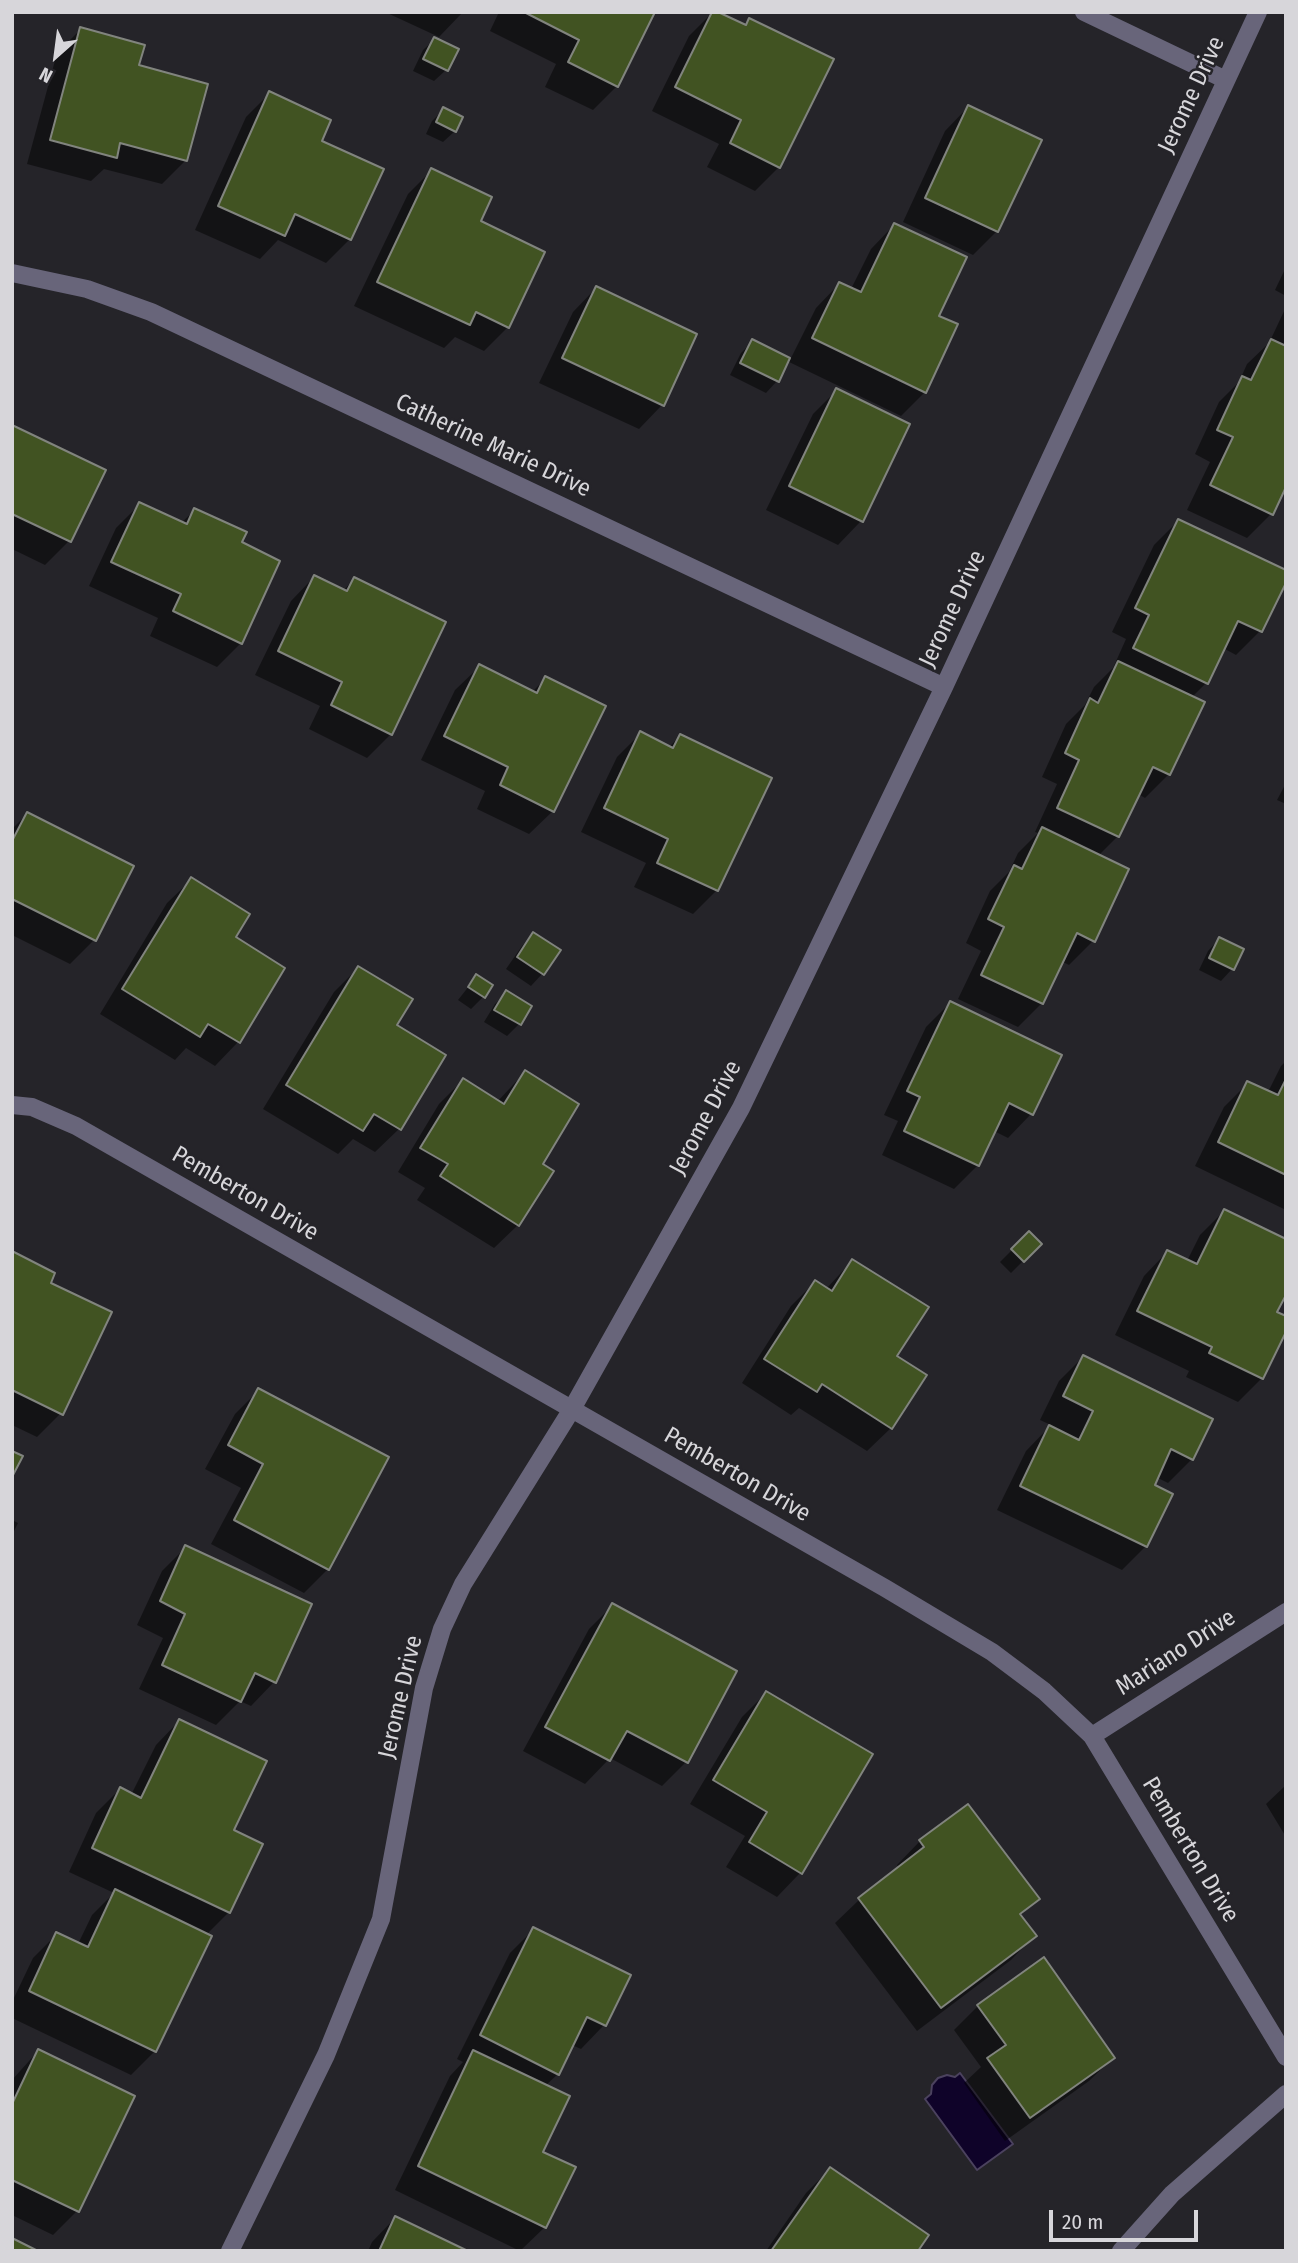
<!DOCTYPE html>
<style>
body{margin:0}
#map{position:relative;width:1298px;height:2263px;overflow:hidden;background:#252429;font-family:"Fira Sans Condensed",sans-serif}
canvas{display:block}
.frame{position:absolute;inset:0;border:14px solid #d7d6da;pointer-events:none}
.north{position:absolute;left:21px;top:21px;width:70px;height:70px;-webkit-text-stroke:5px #252429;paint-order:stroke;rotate:208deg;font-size:19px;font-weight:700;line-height:28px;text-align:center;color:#d7d6da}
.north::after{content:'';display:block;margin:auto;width:24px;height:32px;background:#d7d6da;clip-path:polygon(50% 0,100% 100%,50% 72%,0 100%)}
.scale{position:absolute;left:1049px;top:2210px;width:149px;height:32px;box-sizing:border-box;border:4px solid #d7d6da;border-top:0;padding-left:9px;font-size:21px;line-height:24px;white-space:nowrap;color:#d7d6da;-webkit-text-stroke:5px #252429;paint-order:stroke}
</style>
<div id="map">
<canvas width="1298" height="2263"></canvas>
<div class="frame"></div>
<div class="north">N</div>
<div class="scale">20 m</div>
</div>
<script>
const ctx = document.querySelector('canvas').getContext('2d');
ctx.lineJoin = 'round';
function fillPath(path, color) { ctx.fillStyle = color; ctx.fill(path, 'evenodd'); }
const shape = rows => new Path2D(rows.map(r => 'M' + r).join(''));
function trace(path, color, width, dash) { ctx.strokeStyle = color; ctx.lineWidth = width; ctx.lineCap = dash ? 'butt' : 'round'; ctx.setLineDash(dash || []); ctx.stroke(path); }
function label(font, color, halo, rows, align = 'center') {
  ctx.font = font + ' "Fira Sans Condensed",sans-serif'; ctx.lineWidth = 5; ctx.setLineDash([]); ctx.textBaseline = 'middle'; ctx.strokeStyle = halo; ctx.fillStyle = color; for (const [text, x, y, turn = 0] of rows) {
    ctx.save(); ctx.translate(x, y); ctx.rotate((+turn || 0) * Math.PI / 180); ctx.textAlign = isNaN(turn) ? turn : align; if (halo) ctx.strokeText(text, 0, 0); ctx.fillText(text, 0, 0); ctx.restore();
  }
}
const water = shape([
 [960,2073,1013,2144,977,2170,925,2099,931,2094,932,2085,938,2078,947,2075,955,2077,960,2073]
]);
const shadow = shape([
 [385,12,463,12,439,37],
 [499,12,653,12,617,86,593,110,545,87,556,64,490,31],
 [713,12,743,26,749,20,779,167,755,191,707,167,719,144,652,111,689,36],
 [81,29,186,160,162,184,104,169,91,181,27,164,57,53],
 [435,39,446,70,434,81,413,71,423,50],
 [270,93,319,142,350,239,326,263,278,240,260,259,195,230,246,117],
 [968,107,997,231,973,255,903,222,945,131],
 [444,109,455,131,443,142,426,134,432,121],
 [432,170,479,222,508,327,484,351,455,337,444,348,354,306,408,194],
 [894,225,937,317,925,392,901,416,787,361,777,381,766,393,730,375,741,353,753,341,790,360,816,308,839,284,851,289,871,249],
 [1286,267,1286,296,1275,290],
 [596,288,662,405,639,429,539,383,573,312],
 [1286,307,1286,483,1271,514,1247,538,1187,510,1210,462,1195,454,1219,402,1239,382,1247,364,1269,343],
 [837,390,908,425,861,521,838,545,766,510,813,414],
 [12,427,103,471,69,541,45,565,12,549],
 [140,504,181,523,195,510,240,543,241,643,217,667,150,636,158,618,89,586,116,528],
 [1178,521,1260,631,1236,655,1223,648,1206,683,1192,697,1169,774,1145,798,1138,794,1118,836,1098,856,1127,869,1093,941,1069,965,1061,961,1042,1003,1018,1027,958,999,981,951,966,943,990,891,1009,872,1018,853,1038,833,1035,832,1057,784,1042,777,1066,724,1085,705,1094,687,1113,668,1126,639,1112,632,1154,545],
 [314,577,343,591,354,579,391,734,367,758,309,729,320,706,255,675,291,601],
 [479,667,532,692,546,678,553,811,529,834,477,809,485,791,421,760,455,690],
 [640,734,668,748,680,736,717,890,693,914,634,887,646,863,581,832,617,757],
 [1286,783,1286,804,1277,800],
 [27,814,131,867,94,940,70,964,12,935,12,829],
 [191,880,234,938,283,969,238,1042,215,1066,186,1048,175,1060,100,1014,167,903],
 [534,934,542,974,531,986,506,969,522,946],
 [1219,939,1232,969,1221,981,1199,970,1208,951],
 [358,968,395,1026,399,1129,375,1152,353,1139,338,1154,263,1109,334,992],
 [477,976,483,997,471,1009,458,1000],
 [507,992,530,1006,519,1024,507,1036,484,1022,495,1004],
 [950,1003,1031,1114,1008,1138,994,1131,978,1165,954,1189,882,1155,898,1121,884,1115,926,1027],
 [1286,1061,1286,1210,1195,1166,1224,1107,1248,1083,1268,1092,1281,1066],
 [525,1072,540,1164,518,1225,494,1248,417,1200,425,1188,398,1172,439,1104,463,1080,497,1102],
 [1224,1211,1275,1313,1262,1378,1238,1402,1186,1377,1189,1371,1115,1335,1144,1276,1167,1252,1187,1261,1200,1235],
 [1029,1233,1040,1244,1011,1273,1000,1262],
 [12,1253,49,1283,61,1413,37,1437,12,1425],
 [852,1261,895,1357,891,1428,867,1451,799,1408,791,1415,742,1383,791,1306,815,1282,826,1289],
 [1083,1357,1192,1459,1168,1483,1156,1477,1146,1546,1122,1570,997,1510,1026,1451,1051,1425,1040,1420,1059,1381],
 [259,1390,328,1569,304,1593,211,1544,241,1488,205,1469,235,1414],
 [12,1520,18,1523,12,1535],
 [186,1547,274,1682,251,1706,240,1701,216,1725,139,1689,163,1638,137,1625,162,1571],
 [612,1606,686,1762,662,1786,610,1758,585,1784,523,1751,589,1629],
 [766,1693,871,1755,800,1873,777,1897,726,1867,745,1836,690,1804,742,1717],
 [179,1721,232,1831,229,1912,206,1935,155,2051,131,2075,12,2018,12,2002,33,1958,57,1934,78,1944,92,1915,114,1893,69,1872,96,1813,120,1789,131,1795,156,1745],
 [1286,1785,1286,1837,1266,1804],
 [920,1841,1038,1898,1019,1917,1034,1936,1011,1960,917,2031,835,1923,859,1900,899,1869,897,1865],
 [534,1929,604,2025,581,2049,572,2045,558,2074,545,2086,541,2152,545,2227,520,2251,395,2190,450,2076,463,2062,457,2059,510,1953],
 [978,2006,1113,2058,1089,2081,1005,2141,964,2083,981,2067,954,2030],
 [38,2051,132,2097,77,2211,53,2235,12,2215,12,2080],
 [830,2169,916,2251,766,2251,806,2193],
 [395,2218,464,2251,368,2251,372,2242]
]);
const building = shape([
 [524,12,655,12,618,87,568,62,579,40,524,12],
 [712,12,718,12,746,25,749,18,834,59,780,168,730,143,741,120,675,87,712,12],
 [80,27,145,45,139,65,208,84,187,161,120,143,117,158,50,140,80,27],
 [434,37,459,49,448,71,423,59,434,37],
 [269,91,331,120,322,141,384,169,351,240,295,214,285,236,218,206,269,91],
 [968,105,1042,140,998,232,925,198,968,105],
 [443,107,463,117,456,132,436,122,443,107],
 [431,168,492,197,481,221,545,252,509,328,476,312,470,325,377,282,431,168],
 [894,223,967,257,939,316,958,324,926,393,812,338,839,282,861,292,894,223],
 [596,286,697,334,664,406,562,358,596,286],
 [752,339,790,358,779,382,740,363,752,339],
 [1271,339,1286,346,1286,487,1273,515,1210,485,1233,437,1217,430,1242,376,1251,380,1271,339],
 [836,388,910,424,863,522,789,486,836,388],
 [12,425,106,470,71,542,12,514,12,425],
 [139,502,187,524,194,508,247,532,242,542,280,561,242,644,173,611,181,594,111,562,139,502],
 [1178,519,1286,570,1286,583,1262,632,1238,621,1208,684,1133,648,1149,615,1135,608,1178,519],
 [314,575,347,591,354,577,446,622,392,735,331,705,342,682,278,651,314,575],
 [1118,661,1205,702,1170,775,1153,767,1119,837,1057,808,1079,760,1065,753,1090,698,1098,703,1118,661],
 [479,664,537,693,545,676,606,706,554,812,500,785,508,767,444,736,479,664],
 [640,731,673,748,680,734,772,778,718,891,657,863,668,839,604,808,640,731],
 [27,812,134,866,96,941,12,899,12,841,27,812],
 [1042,827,1129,869,1095,942,1077,933,1043,1004,981,975,1004,927,988,919,1014,865,1022,869,1042,827],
 [191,877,250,914,236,937,285,968,240,1043,208,1024,200,1037,122,989,191,877],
 [533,932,561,950,544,975,517,957,533,932],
 [1219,937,1244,949,1234,970,1209,958,1219,937],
 [358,966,413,999,397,1025,446,1055,401,1130,374,1114,363,1131,286,1085,358,966],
 [476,974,493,985,485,998,468,987,476,974],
 [506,990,532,1006,521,1025,494,1010,506,990],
 [950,1001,1062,1055,1033,1115,1009,1103,979,1166,904,1131,920,1097,907,1091,950,1001],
 [525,1070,579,1104,543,1164,554,1171,519,1226,440,1176,448,1164,420,1148,463,1078,504,1104,525,1070],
 [1286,1079,1286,1175,1218,1142,1247,1081,1278,1095,1286,1079],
 [1224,1209,1286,1239,1286,1295,1277,1312,1286,1316,1286,1332,1263,1379,1209,1353,1212,1347,1137,1311,1167,1250,1197,1264,1224,1209],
 [1029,1231,1042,1244,1024,1262,1011,1249,1029,1231],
 [12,1251,55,1273,51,1283,112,1312,63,1415,12,1390,12,1251],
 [852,1259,929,1307,897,1356,927,1375,892,1429,822,1384,817,1392,764,1359,815,1280,832,1291,852,1259],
 [1083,1355,1213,1419,1193,1460,1171,1449,1155,1485,1173,1494,1147,1547,1020,1486,1049,1425,1079,1440,1093,1411,1063,1396,1083,1355],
 [258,1388,389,1457,329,1570,234,1520,263,1464,228,1445,258,1388],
 [12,1451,23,1456,12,1477,12,1451],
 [185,1545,312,1604,276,1683,255,1673,241,1702,162,1665,185,1614,160,1601,185,1545],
 [612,1603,737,1671,688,1763,627,1731,610,1761,545,1727,612,1603],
 [766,1691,873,1754,802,1874,749,1842,767,1812,713,1780,766,1691],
 [179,1719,267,1761,234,1830,263,1844,230,1913,92,1848,120,1787,141,1798,179,1719],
 [968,1804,1040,1899,1020,1914,1037,1936,941,2008,858,1898,924,1847,919,1840,968,1804],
 [115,1889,212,1936,156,2052,29,1991,56,1932,88,1947,115,1889],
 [533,1927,631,1975,606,2026,587,2017,559,2075,480,2035,533,1927],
 [1044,1957,1115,2058,1030,2118,987,2058,1006,2045,977,2005,1044,1957],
 [38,2049,135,2096,79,2212,12,2180,12,2104,38,2049],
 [473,2050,570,2096,543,2152,576,2167,546,2228,418,2166,473,2050],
 [830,2167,929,2235,918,2251,771,2251,830,2167],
 [395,2216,468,2251,379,2251,395,2216],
 [12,2238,38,2251,12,2251,12,2238]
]);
const minor = shape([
 [1084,12,1226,80],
 [12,273,87,289,151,312,944,687],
 [12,1105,32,1107,76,1126,885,1588,992,1652,1044,1691,1092,1736,1286,2057],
 [1092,1736,1286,1612],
 [230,2251,326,2055,381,1919,424,1688,442,1629,463,1584,572,1409,741,1108,944,687,1258,12],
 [1121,2251,1172,2194,1286,2094]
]);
const streetNames = [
 ["Jerome Drive",1192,95,-65],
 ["Catherine Marie Drive",493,446,25],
 ["Jerome Drive",953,609,-65],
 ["Jerome Drive",706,1118,-62],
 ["Pemberton Drive",245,1194,30],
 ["Pemberton Drive",737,1475,30],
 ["Mariano Drive",1176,1653,-33],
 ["Jerome Drive",401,1697,-77],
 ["Pemberton Drive",1190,1850,59]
];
fillPath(water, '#0f0329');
trace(water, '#4b425e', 2);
fillPath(shadow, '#0007');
fillPath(building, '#415322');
trace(building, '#81847e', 2);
trace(minor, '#68657a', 18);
label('24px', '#d7d6da', '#252429', streetNames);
</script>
